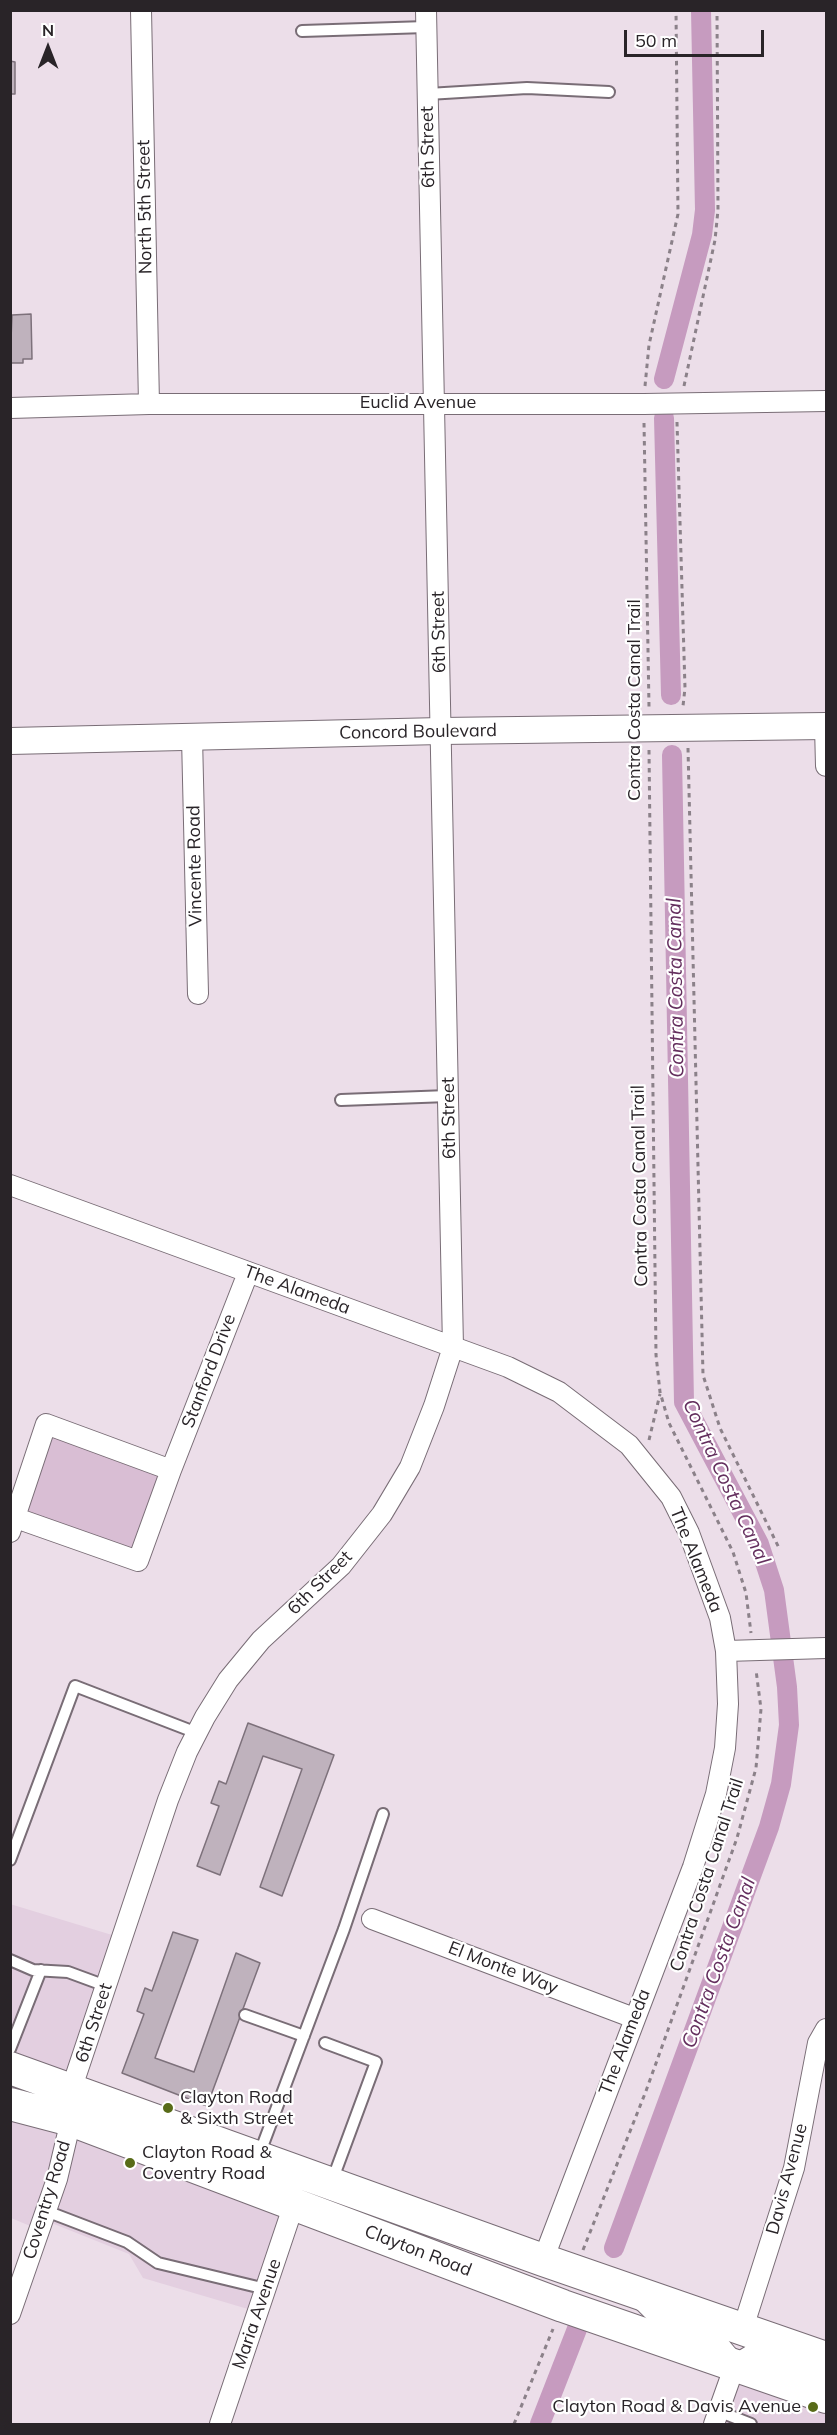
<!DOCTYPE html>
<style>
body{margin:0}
#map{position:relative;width:837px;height:2435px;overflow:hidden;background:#ecdee9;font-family:Mulish,sans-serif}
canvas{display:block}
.frame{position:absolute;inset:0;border:12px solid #292428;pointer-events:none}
.north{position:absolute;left:18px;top:18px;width:60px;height:60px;-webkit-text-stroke:4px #fff;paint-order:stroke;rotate:0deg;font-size:16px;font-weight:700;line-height:24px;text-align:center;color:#292428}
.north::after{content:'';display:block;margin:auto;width:21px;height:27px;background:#292428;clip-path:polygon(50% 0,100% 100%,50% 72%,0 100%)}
.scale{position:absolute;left:624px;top:30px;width:140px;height:27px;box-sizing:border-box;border:3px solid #292428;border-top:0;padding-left:8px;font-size:18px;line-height:21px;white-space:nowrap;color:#292428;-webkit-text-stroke:4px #fff;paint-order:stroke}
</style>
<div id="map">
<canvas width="837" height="2435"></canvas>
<div class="frame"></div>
<div class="north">N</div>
<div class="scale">50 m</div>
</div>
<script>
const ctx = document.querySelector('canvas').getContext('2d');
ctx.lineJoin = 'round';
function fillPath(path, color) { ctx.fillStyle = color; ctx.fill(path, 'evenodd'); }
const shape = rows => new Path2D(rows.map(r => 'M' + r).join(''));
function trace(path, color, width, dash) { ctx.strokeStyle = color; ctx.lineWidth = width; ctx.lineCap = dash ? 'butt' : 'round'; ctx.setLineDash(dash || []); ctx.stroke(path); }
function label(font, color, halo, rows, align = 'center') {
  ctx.font = font + ' Mulish,sans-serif'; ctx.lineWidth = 4.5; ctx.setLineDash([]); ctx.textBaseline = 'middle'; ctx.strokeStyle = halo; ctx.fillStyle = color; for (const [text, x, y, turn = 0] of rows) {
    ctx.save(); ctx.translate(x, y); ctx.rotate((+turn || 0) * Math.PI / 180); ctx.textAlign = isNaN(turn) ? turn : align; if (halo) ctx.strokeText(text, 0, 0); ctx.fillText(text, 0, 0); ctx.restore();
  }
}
const built = shape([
 [10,1904,122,1938,71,2090,11,2068],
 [10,2104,294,2204,258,2312,143,2278,129,2254,44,2220,40,2230,11,2218],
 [735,2365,826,2397,826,2424,714,2424]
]);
const green = shape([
 [46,1424,171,1470,138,1561,16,1518]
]);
const canal = shape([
 [664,379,702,235,705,210,701,10],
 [664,418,671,695],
 [614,2248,769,1827,781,1784,789,1725,787,1687,774,1590,759,1544,684,1402,672,755],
 [540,2424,577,2329]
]);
const building = shape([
 [10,61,15,62,15,94,10,94,10,61],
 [31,314,32,359,23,359,23,363,10,363,12,315,31,314],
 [248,1723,334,1755,282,1896,260,1887,302,1769,263,1756,220,1875,197,1866,219,1806,211,1803,219,1781,226,1784,248,1723],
 [173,1932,198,1940,155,2058,194,2072,236,1953,260,1963,207,2106,122,2073,144,2014,137,2011,145,1988,152,1991,173,1932]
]);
const path = shape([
 [645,386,649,345,678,214,676,10],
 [684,386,715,240,718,210,717,10],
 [677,422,685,688,683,706],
 [644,423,649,707],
 [688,748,703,1375,720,1428,780,1550],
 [649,750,656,1355,660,1392,669,1423,733,1552,746,1593,751,1633],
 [649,1440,660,1394],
 [583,2250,646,2091,737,1838,756,1768,761,1709,756,1670],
 [514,2424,553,2329]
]);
const service = shape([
 [302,31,426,27],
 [428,94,527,88,609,92],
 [341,1100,448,1096],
 [10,1860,75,1686,197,1733],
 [10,1960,33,1970,68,1972,106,1986],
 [245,2015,304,2036],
 [325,2043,376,2062,332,2181],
 [10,2049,41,1970],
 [259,2155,344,1929,383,1814],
 [46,2211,127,2242,158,2263,266,2289],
 [718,2411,751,2424]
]);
const minor = shape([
 [141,10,149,404],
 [10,408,149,404,644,404,826,401],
 [825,726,826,766],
 [192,737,198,994],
 [10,1185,508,1367,559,1392,629,1445,671,1497,689,1533,720,1618,726,1651,728,1704,725,1748,716,1794,693,1867,543,2260],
 [16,1518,138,1561,171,1470],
 [10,1532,46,1424,171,1470,248,1273],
 [726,1651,826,1648],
 [372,1919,634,2018],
 [642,2300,662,2320,714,2339,734,2363],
 [10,2314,57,2179,71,2120,71,2090,168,1800,187,1752,205,1717,228,1680,261,1640,341,1566,382,1514,410,1467,434,1406,453,1347,426,10],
 [743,2328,794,2168,818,2043,826,2029],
 [735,2365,753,2354,826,2381],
 [220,2424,294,2204],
 [714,2424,735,2365]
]);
const tertiary = shape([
 [10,741,441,731,826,726]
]);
const primary = shape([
 [10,2068,543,2260,826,2358],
 [10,2104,71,2120,563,2306,826,2397]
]);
const markers = [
 [168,2108,6,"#586b18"],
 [130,2163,6,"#586b18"],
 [813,2407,6,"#586b18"]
];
const streetNames = [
 ["6th Street",428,147,-91],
 ["North 5th Street",145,207,-91],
 ["Euclid Avenue",418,403],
 ["6th Street",439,632,-91],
 ["Contra Costa Canal Trail",635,700,-90],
 ["Concord Boulevard",418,732,-1],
 ["Vincente Road",195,866,-91],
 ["6th Street",449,1118,-91],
 ["Contra Costa Canal Trail",640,1186,-91],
 ["The Alameda",297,1290,20],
 ["Stanford Drive",209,1371,-69],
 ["The Alameda",696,1560,68],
 ["6th Street",320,1583,-45],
 ["Contra Costa Canal Trail",707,1875,-72],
 ["El Monte Way",503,1968,21],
 ["6th Street",94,2023,-72],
 ["The Alameda",625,2042,-69],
 ["Davis Avenue",787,2179,-75],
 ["Coventry Road",47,2200,-73],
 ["Clayton Road",418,2251,21],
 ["Maria Avenue",257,2314,-71]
];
const poiNames = [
 ["Clayton Road",180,2098],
 ["& Sixth Street",180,2119],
 ["Clayton Road &",142,2153],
 ["Coventry Road",142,2174],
 ["Clayton Road & Davis Avenue",801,2407,"right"]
];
const waterNames = [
 ["Contra Costa Canal",676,988,-91],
 ["Contra Costa Canal",726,1482,65],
 ["Contra Costa Canal",719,1963,-70]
];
fillPath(built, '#e3cfe0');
fillPath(green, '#d9bed4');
trace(canal, '#c69bbf', 20);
fillPath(building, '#bfb2bd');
trace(building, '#7d717b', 1.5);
trace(service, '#796d76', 14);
trace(minor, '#796d76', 22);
trace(tertiary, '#796d76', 28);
trace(primary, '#796d76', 34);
trace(path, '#8b8189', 3, [4.5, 4.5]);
trace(service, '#fff', 10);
trace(minor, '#fff', 20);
trace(tertiary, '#fff', 26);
trace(primary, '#fff', 32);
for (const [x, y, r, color] of markers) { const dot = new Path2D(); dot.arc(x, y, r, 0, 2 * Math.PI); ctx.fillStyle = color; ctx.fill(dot); trace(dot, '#fff', 2); }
label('18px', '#292428', '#fff', streetNames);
label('18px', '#292428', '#fff', poiNames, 'left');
label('italic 20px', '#642f5e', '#fff', waterNames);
</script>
